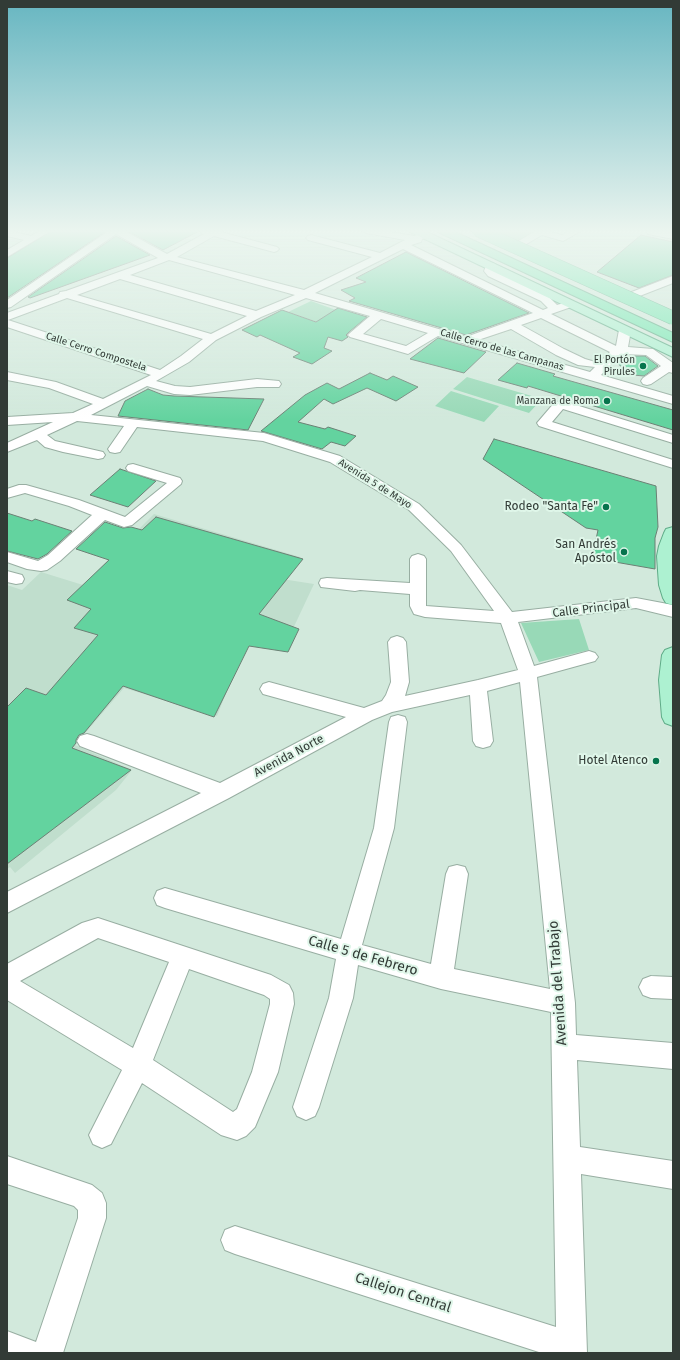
<!DOCTYPE html>
<meta charset="utf-8">
<style>
body{margin:0}
#map{position:relative;width:680px;height:1360px;overflow:hidden;background:#d2e9dc;font-family:"Fira Sans",sans-serif}
canvas{display:block}
.frame{position:absolute;inset:0;border:8px solid #323b36;pointer-events:none}
</style>
<div id="map">
<canvas width="680" height="1360"></canvas>
<div class="frame"></div>
</div>
<script>
const ctx = document.querySelector('canvas').getContext('2d');
ctx.lineJoin = 'round';
function fillPath(path, color) { ctx.fillStyle = color; ctx.fill(path, 'evenodd'); }
const shape = rows => new Path2D(rows.map(r => 'M' + r).join(''));
function trace(path, color, width, dash) { ctx.strokeStyle = color; ctx.lineWidth = width; ctx.lineCap = dash ? 'butt' : 'round'; ctx.setLineDash(dash || []); ctx.stroke(path); }
function label(font, color, halo, rows, align = 'center') {
  ctx.font = font + ' "Fira Sans",sans-serif'; ctx.lineWidth = 4; ctx.setLineDash([]); ctx.textBaseline = 'middle'; ctx.strokeStyle = halo; ctx.fillStyle = color; for (const [text, x, y, turn = 0] of rows) {
    ctx.save(); ctx.translate(x, y); ctx.rotate((+turn || 0) * Math.PI / 180); ctx.textAlign = isNaN(turn) ? turn : align; if (halo) ctx.strokeText(text, 0, 0); ctx.fillText(text, 0, 0); ctx.restore();
  }
}
const built = shape([
 [154,514,300,557,282,579,314,584,283,650,246,643,217,716,124,688,75,745,132,770,116,790,15,873,10,867,7,869,7,585,22,590,41,572,83,585]
]);
const green = shape([
 [493,230,539,230,519,243],
 [311,301,336,310,317,322,288,312],
 [467,377,542,399,529,413,453,389],
 [451,391,499,406,484,422,435,406],
 [579,619,589,650,539,662,521,623]
]);
const building = shape([
 [53,230,108,230,7,298,7,258,53,230],
 [126,230,160,230,167,232,171,230,199,231,163,250,126,230],
 [641,235,673,242,673,275,639,288,597,272,641,235],
 [116,236,150,255,30,298,28,297,116,236],
 [406,252,529,313,466,335,349,301,355,298,341,290,366,282,356,278,406,252],
 [338,308,367,317,349,332,346,335,348,337,342,341,328,337,324,348,332,351,312,364,293,357,300,353,260,335,257,337,242,330,282,310,316,322,338,308],
 [438,338,486,352,464,373,410,359,438,338],
 [625,356,645,356,658,366,644,376,633,375,618,364,625,356],
 [517,363,555,374,553,376,673,410,673,430,528,386,527,388,498,380,517,363],
 [370,373,387,380,393,376,418,387,396,401,367,388,333,404,324,399,298,422,325,429,328,427,356,436,345,446,331,442,322,449,261,431,305,395,327,383,339,389,370,373],
 [148,389,163,395,174,396,264,399,248,430,118,416,125,401,148,389],
 [494,439,656,486,658,527,655,538,655,569,592,558,598,530,586,528,483,459,494,439],
 [120,469,156,481,128,507,90,495,120,469],
 [7,513,32,521,35,519,72,531,47,554,38,559,7,551,7,513],
 [156,517,303,559,259,614,299,629,288,652,249,646,214,717,123,686,84,733,79,735,76,740,76,743,72,748,131,770,7,864,7,707,26,688,46,695,98,635,74,628,91,609,67,600,109,560,76,549,105,522,123,528,131,527,142,530,156,517]
]);
const minor = shape([
 [7,230,31,236,41,230,52,230,7,257,7,250,24,240,7,236,7,230],
 [110,230,123,230,167,254,204,234,201,233,200,230,223,230,221,232,277,247,279,249,277,251,274,252,214,236,177,257,304,290,372,257,308,240,306,238,308,236,311,235,380,253,405,240,366,233,361,230,380,230,414,236,424,232,429,235,427,237,422,239,421,242,411,245,543,310,548,308,541,301,488,276,484,271,486,266,491,263,495,264,496,272,549,297,557,305,570,301,575,304,574,306,551,314,616,346,619,330,621,328,625,327,629,328,631,330,628,347,653,349,673,363,673,373,669,372,651,384,647,385,643,384,641,381,643,378,661,366,646,355,621,354,601,375,673,396,673,404,438,336,408,354,350,337,348,335,350,333,370,316,306,298,261,317,216,340,189,362,156,381,175,386,190,387,257,379,279,381,281,384,279,387,257,387,190,395,174,394,147,386,91,415,264,433,340,456,419,504,461,545,512,612,636,598,673,605,673,617,636,608,518,622,534,666,589,651,595,653,598,657,595,661,537,677,575,1003,576,1035,673,1043,673,1069,577,1060,580,1147,673,1161,673,1189,581,1174,587,1353,542,1353,235,1254,225,1250,221,1240,225,1230,235,1226,556,1327,551,1012,441,989,358,965,353,998,319,1107,315,1116,306,1120,297,1116,293,1107,329,998,336,959,165,908,157,905,154,898,157,891,165,888,341,939,374,828,389,722,391,717,398,715,405,717,407,722,394,828,362,945,431,964,446,874,449,867,457,865,465,867,468,874,454,969,550,989,520,682,487,691,493,741,490,746,483,748,476,746,473,741,470,695,392,712,372,720,229,798,7,913,7,892,201,793,80,746,77,741,80,736,87,734,94,736,220,783,346,717,263,694,260,689,263,684,269,682,364,708,382,701,386,695,391,682,388,642,391,638,397,636,403,638,406,642,409,682,405,696,478,680,518,670,501,623,425,617,414,614,410,606,410,594,360,590,355,591,321,587,319,583,321,579,327,578,410,583,410,559,412,556,418,554,424,556,426,559,426,606,494,611,451,551,409,510,330,462,263,441,137,427,120,452,115,453,110,452,108,449,124,426,77,421,47,435,55,441,103,452,105,455,103,458,98,459,63,452,45,447,37,440,7,452,7,443,53,422,7,425,7,417,73,413,93,404,49,388,7,380,7,372,56,382,103,399,151,375,7,327,7,313,59,294,60,292,66,291,158,258,116,234,11,307,7,308,7,300,110,230],
 [403,249,533,313,466,337,315,293,403,249],
 [169,260,295,295,256,311,130,275,169,260],
 [120,279,247,316,211,334,77,295,120,279],
 [67,298,203,339,181,356,160,370,8,320,67,298],
 [541,318,610,352,599,363,585,359,564,349,521,325,541,318],
 [381,319,428,333,406,346,363,334,381,319],
 [511,329,556,355,578,365,595,367,590,372,478,340,511,329],
 [537,230,549,230,548,231,562,235,571,230,583,230,563,241,542,235,523,246,517,246,515,244,517,242,537,230],
 [645,230,655,230,673,233,673,239,648,234,645,230],
 [673,276,673,283,637,297,629,297,628,295,629,293,673,276],
 [563,401,673,435,673,443,563,409,552,422,673,460,673,468,539,426,537,423,555,402,563,401],
 [133,464,180,478,182,481,181,484,132,525,124,527,105,520,60,561,47,570,41,571,27,569,7,562,7,552,38,561,48,555,92,515,69,506,25,493,7,498,7,489,19,485,26,485,79,500,125,517,167,483,128,471,126,468,128,465,133,464],
 [7,571,22,575,24,579,22,583,16,584,7,582,7,571],
 [98,918,271,975,289,985,293,993,294,1004,278,1072,255,1127,246,1136,237,1140,221,1135,142,1083,111,1144,102,1148,93,1144,89,1135,122,1070,7,1000,7,964,82,923,98,918],
 [98,938,169,962,133,1048,20,981,98,938],
 [189,969,264,995,270,999,270,1004,252,1072,237,1109,233,1112,153,1060,189,969],
 [651,976,673,977,673,999,651,998,643,995,639,987,643,979,651,976],
 [7,1156,92,1185,102,1193,106,1203,106,1218,63,1353,7,1353,7,1331,36,1342,78,1218,78,1210,74,1206,7,1184,7,1156]
]);
const major = shape([
 [408,230,423,230,673,348,673,357,410,232,408,230],
 [673,527,673,605,666,603,663,598,659,585,657,556,659,546,664,533,666,529,673,527],
 [673,647,673,726,665,723,662,717,659,680,662,655,665,650,673,647]
]);
const highway = shape([
 [436,230,451,230,673,333,673,342,438,232,436,230]
]);
const highwayBridge = shape([
 [478,230,673,318]
]);
const markers = [
 [643,366,4,"#06744d"],
 [607,401,4,"#06744d"],
 [606,507,4,"#06744d"],
 [624,552,4,"#06744d"],
 [656,761,4,"#06744d"]
];
const farStreetnames = [
 ["Calle Cerro de las Campanas",502,350,16],
 ["Calle Cerro Compostela",96,352,18],
 ["Avenida 5 de Mayo",375,484,32]
];
const farPoinames = [
 ["El Portón",635,360],
 ["Pirules",635,372],
 ["Manzana de Roma",599,401]
];
const poiNames = [
 ["Rodeo \"Santa Fe\"",598,507],
 ["San Andrés",616,545],
 ["Apóstol",616,559],
 ["Hotel Atenco",648,761]
];
const streetNames = [
 ["Calle Principal",591,609,-7],
 ["Avenida Norte",289,756,-28]
];
const nearStreetnames = [
 ["Calle 5 de Febrero",363,956,16],
 ["Avenida del Trabajo",558,983,-94],
 ["Callejon Central",403,1293,18]
];
fillPath(built, '#c0decd');
fillPath(green, '#98d9b7');
fillPath(building, '#63d39f');
trace(building, '#6b8074', 1);
trace(minor, '#98aea2', 2);
trace(major, '#5fab87', 2);
trace(highway, '#5fab87', 2);
fillPath(minor, '#fff');
fillPath(major, '#adf1d1');
fillPath(highway, '#77e8b3');
trace(highwayBridge, '#5fab87', 14, []);
trace(highwayBridge, '#77e8b3', 13);
const sky = ctx.createLinearGradient(0, 0, 0, 420);
sky.addColorStop(0, '#67b6c1');
sky.addColorStop(0.55, '#ebf5ef');
sky.addColorStop(1, '#ebf5ef00');
ctx.fillStyle = sky;
ctx.fillRect(0, 0, 680, 420);
for (const [x, y, r, color] of markers) { const dot = new Path2D(); dot.arc(x, y, r, 0, 2 * Math.PI); ctx.fillStyle = color; ctx.fill(dot); trace(dot, '#dff6e9', 1.5); }
label('10px', '#323b36', '#dff6e9', farStreetnames);
label('10px', '#323b36', '#dff6e9', farPoinames, 'right');
label('12px', '#323b36', '#dff6e9', poiNames, 'right');
label('12px', '#323b36', '#dff6e9', streetNames);
label('14px', '#323b36', '#dff6e9', nearStreetnames);
</script>
